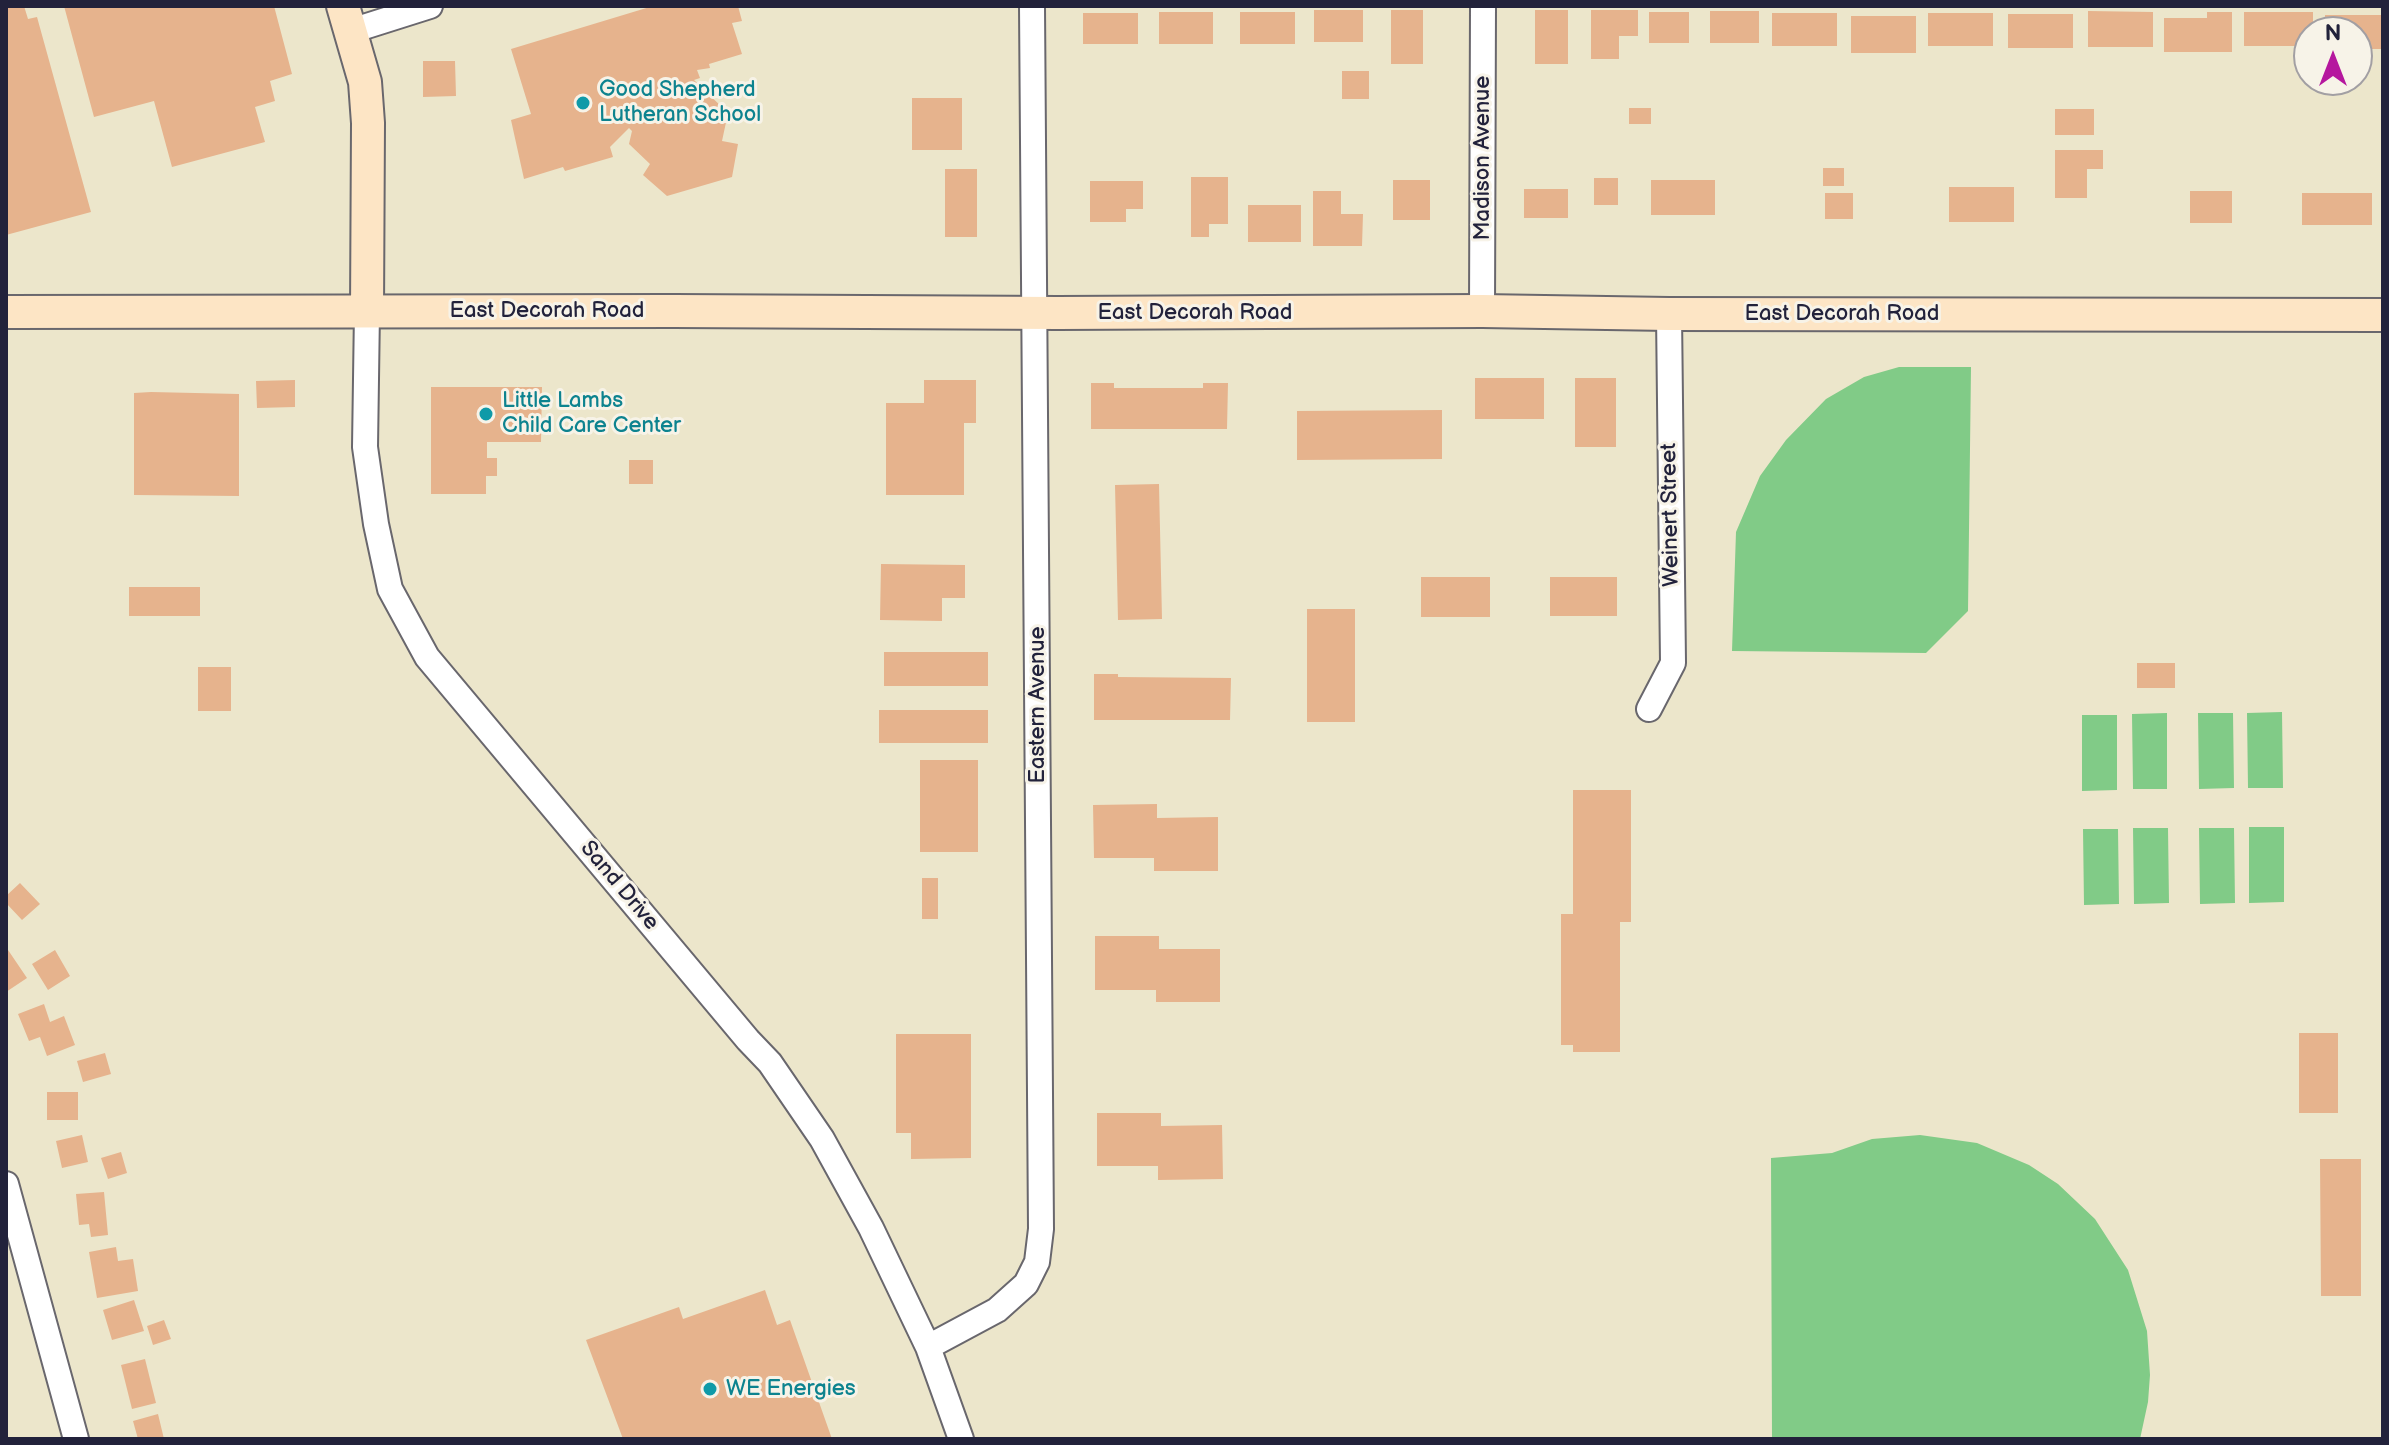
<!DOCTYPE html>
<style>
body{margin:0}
#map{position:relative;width:2389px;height:1445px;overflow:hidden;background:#ece6cb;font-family:"Balsamiq Sans",sans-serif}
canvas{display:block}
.frame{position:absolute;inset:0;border:8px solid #22223b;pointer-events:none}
.north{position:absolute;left:2293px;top:16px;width:80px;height:80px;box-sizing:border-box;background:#f7f3e8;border:2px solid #a29fa3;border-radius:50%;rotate:0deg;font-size:22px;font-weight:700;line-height:32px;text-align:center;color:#22223b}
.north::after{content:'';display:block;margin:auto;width:28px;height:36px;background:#b5179e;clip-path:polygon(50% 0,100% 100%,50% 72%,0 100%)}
</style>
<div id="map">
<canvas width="2389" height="1445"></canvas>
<div class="frame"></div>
<div class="north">N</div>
</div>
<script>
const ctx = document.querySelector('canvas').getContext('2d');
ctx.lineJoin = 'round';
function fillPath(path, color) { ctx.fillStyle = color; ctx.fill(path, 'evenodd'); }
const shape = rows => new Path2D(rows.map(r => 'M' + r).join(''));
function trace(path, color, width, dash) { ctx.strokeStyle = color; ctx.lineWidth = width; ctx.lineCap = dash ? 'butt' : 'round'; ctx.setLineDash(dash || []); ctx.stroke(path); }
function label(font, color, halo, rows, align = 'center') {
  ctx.font = font + ' "Balsamiq Sans",sans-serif'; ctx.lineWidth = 6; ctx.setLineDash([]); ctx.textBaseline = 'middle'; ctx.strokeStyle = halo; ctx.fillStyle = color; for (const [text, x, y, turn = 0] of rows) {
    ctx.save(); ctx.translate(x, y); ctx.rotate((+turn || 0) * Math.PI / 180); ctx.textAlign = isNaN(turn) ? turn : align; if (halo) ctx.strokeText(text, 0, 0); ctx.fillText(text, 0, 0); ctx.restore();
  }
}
const green = shape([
 [1899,367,1971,367,1968,611,1926,653,1732,651,1736,532,1760,476,1786,440,1826,399,1864,377],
 [2282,712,2283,788,2248,788,2247,713],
 [2167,713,2167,789,2133,789,2132,714],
 [2198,713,2233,713,2234,788,2199,789],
 [2082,715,2117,715,2117,790,2082,791],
 [2249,827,2284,827,2284,902,2249,903],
 [2133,828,2168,828,2169,903,2134,904],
 [2199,828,2234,828,2235,903,2200,904],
 [2083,829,2118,829,2119,904,2084,905],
 [1920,1135,1977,1143,2029,1165,2058,1184,2095,1219,2128,1270,2147,1331,2150,1375,2148,1402,2140,1439,1772,1439,1771,1158,1832,1153,1872,1139]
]);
const building = shape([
 [6,6,24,6,28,19,37,17,91,212,6,235],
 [64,6,274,6,292,74,270,81,275,101,255,107,265,142,172,167,154,101,94,117],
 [653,6,738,6,742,21,732,23,742,54,709,64,710,68,697,70,700,78,694,80,728,113,722,141,738,144,732,177,667,196,643,175,650,164,629,144,632,131,629,128,610,147,613,157,565,171,563,167,524,179,511,120,531,114,511,49],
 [1314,10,1363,10,1363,42,1314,42],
 [1391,10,1423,10,1423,64,1391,64],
 [1535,10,1568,10,1568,64,1535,64],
 [1591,10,1638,10,1638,36,1619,36,1619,59,1591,59],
 [1710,11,1759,11,1759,43,1710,43],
 [2088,11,2153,12,2153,47,2088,47],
 [1159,12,1213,12,1213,44,1159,44],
 [1240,12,1295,12,1295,44,1240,44],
 [1649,12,1689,12,1689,43,1649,43],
 [2207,12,2232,12,2232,52,2164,52,2164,18,2207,18],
 [2244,12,2313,12,2313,32,2309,32,2309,46,2244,46],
 [1083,13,1138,13,1138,44,1083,44],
 [1772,13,1837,13,1837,46,1772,46],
 [1928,13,1993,13,1993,46,1928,46],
 [2008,14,2073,14,2073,48,2008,48],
 [2325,15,2383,15,2383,49,2357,49,2357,32,2325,32],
 [1851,16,1916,16,1916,53,1851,53],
 [423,61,455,61,456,96,423,97],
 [1342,71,1369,71,1369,99,1342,99],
 [912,98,962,98,962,150,912,150],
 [1629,108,1651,108,1651,124,1629,124],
 [2055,109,2094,109,2094,135,2055,135],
 [2055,150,2103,150,2103,169,2087,169,2087,198,2055,198],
 [1823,168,1844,168,1844,186,1823,186],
 [945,169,977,169,977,237,945,237],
 [1191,177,1228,177,1228,224,1209,224,1209,237,1191,237],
 [1594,178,1618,178,1618,205,1594,205],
 [1393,180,1430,180,1430,220,1393,220],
 [1651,180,1715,180,1715,215,1651,215],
 [1090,181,1143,181,1143,209,1126,209,1126,222,1090,222],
 [1949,187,2014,187,2014,222,1949,222],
 [1524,189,1568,189,1568,218,1524,218],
 [1313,191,1341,191,1341,214,1363,214,1362,246,1313,246],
 [2190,191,2232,191,2232,223,2190,223],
 [1825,193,1853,193,1853,219,1825,219],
 [2302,193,2372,193,2372,225,2302,225],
 [1248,205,1301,205,1301,242,1248,242],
 [1475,378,1544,378,1544,419,1475,419],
 [1575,378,1616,378,1616,447,1575,447],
 [295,380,295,407,257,408,256,381],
 [924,380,976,380,976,423,964,423,964,495,886,495,886,403,924,403],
 [1091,383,1114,383,1114,388,1203,388,1203,383,1228,383,1227,429,1091,429],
 [431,387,542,387,541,442,487,442,487,458,497,458,497,476,486,476,486,494,431,494],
 [151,392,239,394,239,496,134,495,134,393],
 [1442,410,1442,459,1297,460,1297,411],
 [629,460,653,460,653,484,629,484],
 [1159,484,1162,619,1118,620,1115,485],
 [881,564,965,565,965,598,942,598,942,621,880,620],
 [1421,577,1490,577,1490,617,1421,617],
 [1550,577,1617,577,1617,616,1550,616],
 [129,587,200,587,200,616,129,616],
 [1307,609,1355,609,1355,722,1307,722],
 [884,652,988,652,988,686,884,686],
 [2137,663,2175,663,2175,688,2137,688],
 [198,667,231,667,231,711,198,711],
 [1094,674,1118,674,1118,677,1231,678,1230,720,1094,720],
 [879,710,988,710,988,743,879,743],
 [920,760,978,760,978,852,920,852],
 [1573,790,1631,790,1631,922,1620,922,1620,1052,1573,1052,1573,1045,1561,1045,1561,914,1573,914],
 [1157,804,1157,818,1218,817,1218,871,1154,871,1154,858,1094,858,1093,805],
 [922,878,938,878,938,919,922,919],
 [20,883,40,904,22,920,6,903,6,896],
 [1095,936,1159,936,1159,949,1220,949,1220,1002,1156,1002,1156,990,1095,990],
 [6,947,27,978,6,992],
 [55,950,70,976,48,990,32,964],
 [44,1004,50,1022,64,1016,75,1045,47,1056,40,1037,29,1041,18,1014],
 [2299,1033,2338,1033,2338,1113,2299,1113],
 [896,1034,971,1034,971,1158,911,1159,911,1133,896,1133],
 [105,1053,111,1074,83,1082,77,1061],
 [47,1092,78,1092,78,1120,47,1120],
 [1097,1113,1161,1113,1161,1126,1222,1125,1223,1179,1158,1180,1158,1166,1097,1166],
 [82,1135,88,1162,62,1168,56,1141],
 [121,1152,127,1173,108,1179,101,1158],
 [2320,1159,2361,1159,2361,1296,2321,1296],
 [104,1192,108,1235,91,1237,89,1224,79,1225,76,1194],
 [116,1247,118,1261,133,1259,138,1291,97,1298,89,1252],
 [765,1290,777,1325,790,1320,832,1439,623,1439,586,1340,679,1307,683,1319],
 [134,1300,144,1331,112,1340,103,1310],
 [164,1320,171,1339,153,1345,147,1326],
 [145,1359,156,1403,132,1409,121,1365],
 [158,1414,164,1439,138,1439,133,1421]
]);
const street = shape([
 [351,31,430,6],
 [367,311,365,447,376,524,390,589,427,657,748,1040,770,1063,822,1139,871,1228,928,1347,961,1439],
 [1482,311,1483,6],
 [1649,709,1673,663,1669,314],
 [6,1184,76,1439],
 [928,1347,997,1310,1026,1284,1037,1262,1041,1229,1032,6]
]);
const secondary = shape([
 [343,6,365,82,368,123,367,311],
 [6,312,674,311,1058,313,1482,311,1669,314,2383,315]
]);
const markers = [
 [583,103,8,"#0f9aa8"],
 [486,414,8,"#0f9aa8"],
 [710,1389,8,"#0f9aa8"]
];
const cultureNames = [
 ["Good Shepherd",599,90],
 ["Lutheran School",599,115],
 ["Little Lambs",502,401],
 ["Child Care Center",502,426],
 ["WE Energies",726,1389]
];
const streetNames = [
 ["Madison Avenue",1483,158,-90],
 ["East Decorah Road",547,311],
 ["East Decorah Road",1195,313],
 ["East Decorah Road",1842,314],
 ["Weinert Street",1671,515,-91],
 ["Eastern Avenue",1038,705,-90],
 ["Sand Drive",619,886,50]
];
fillPath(green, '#81cb87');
fillPath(building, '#e6b38d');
trace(street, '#69676d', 28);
trace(secondary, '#69676d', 36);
trace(street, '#fff', 24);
trace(secondary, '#fde5c5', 32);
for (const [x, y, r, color] of markers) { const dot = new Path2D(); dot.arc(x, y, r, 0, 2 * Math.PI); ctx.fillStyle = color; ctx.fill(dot); trace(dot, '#f7f3e8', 3); }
label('22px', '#0d838f', '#f7f3e8', cultureNames, 'left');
label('22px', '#22223b', '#f7f3e8', streetNames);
</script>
